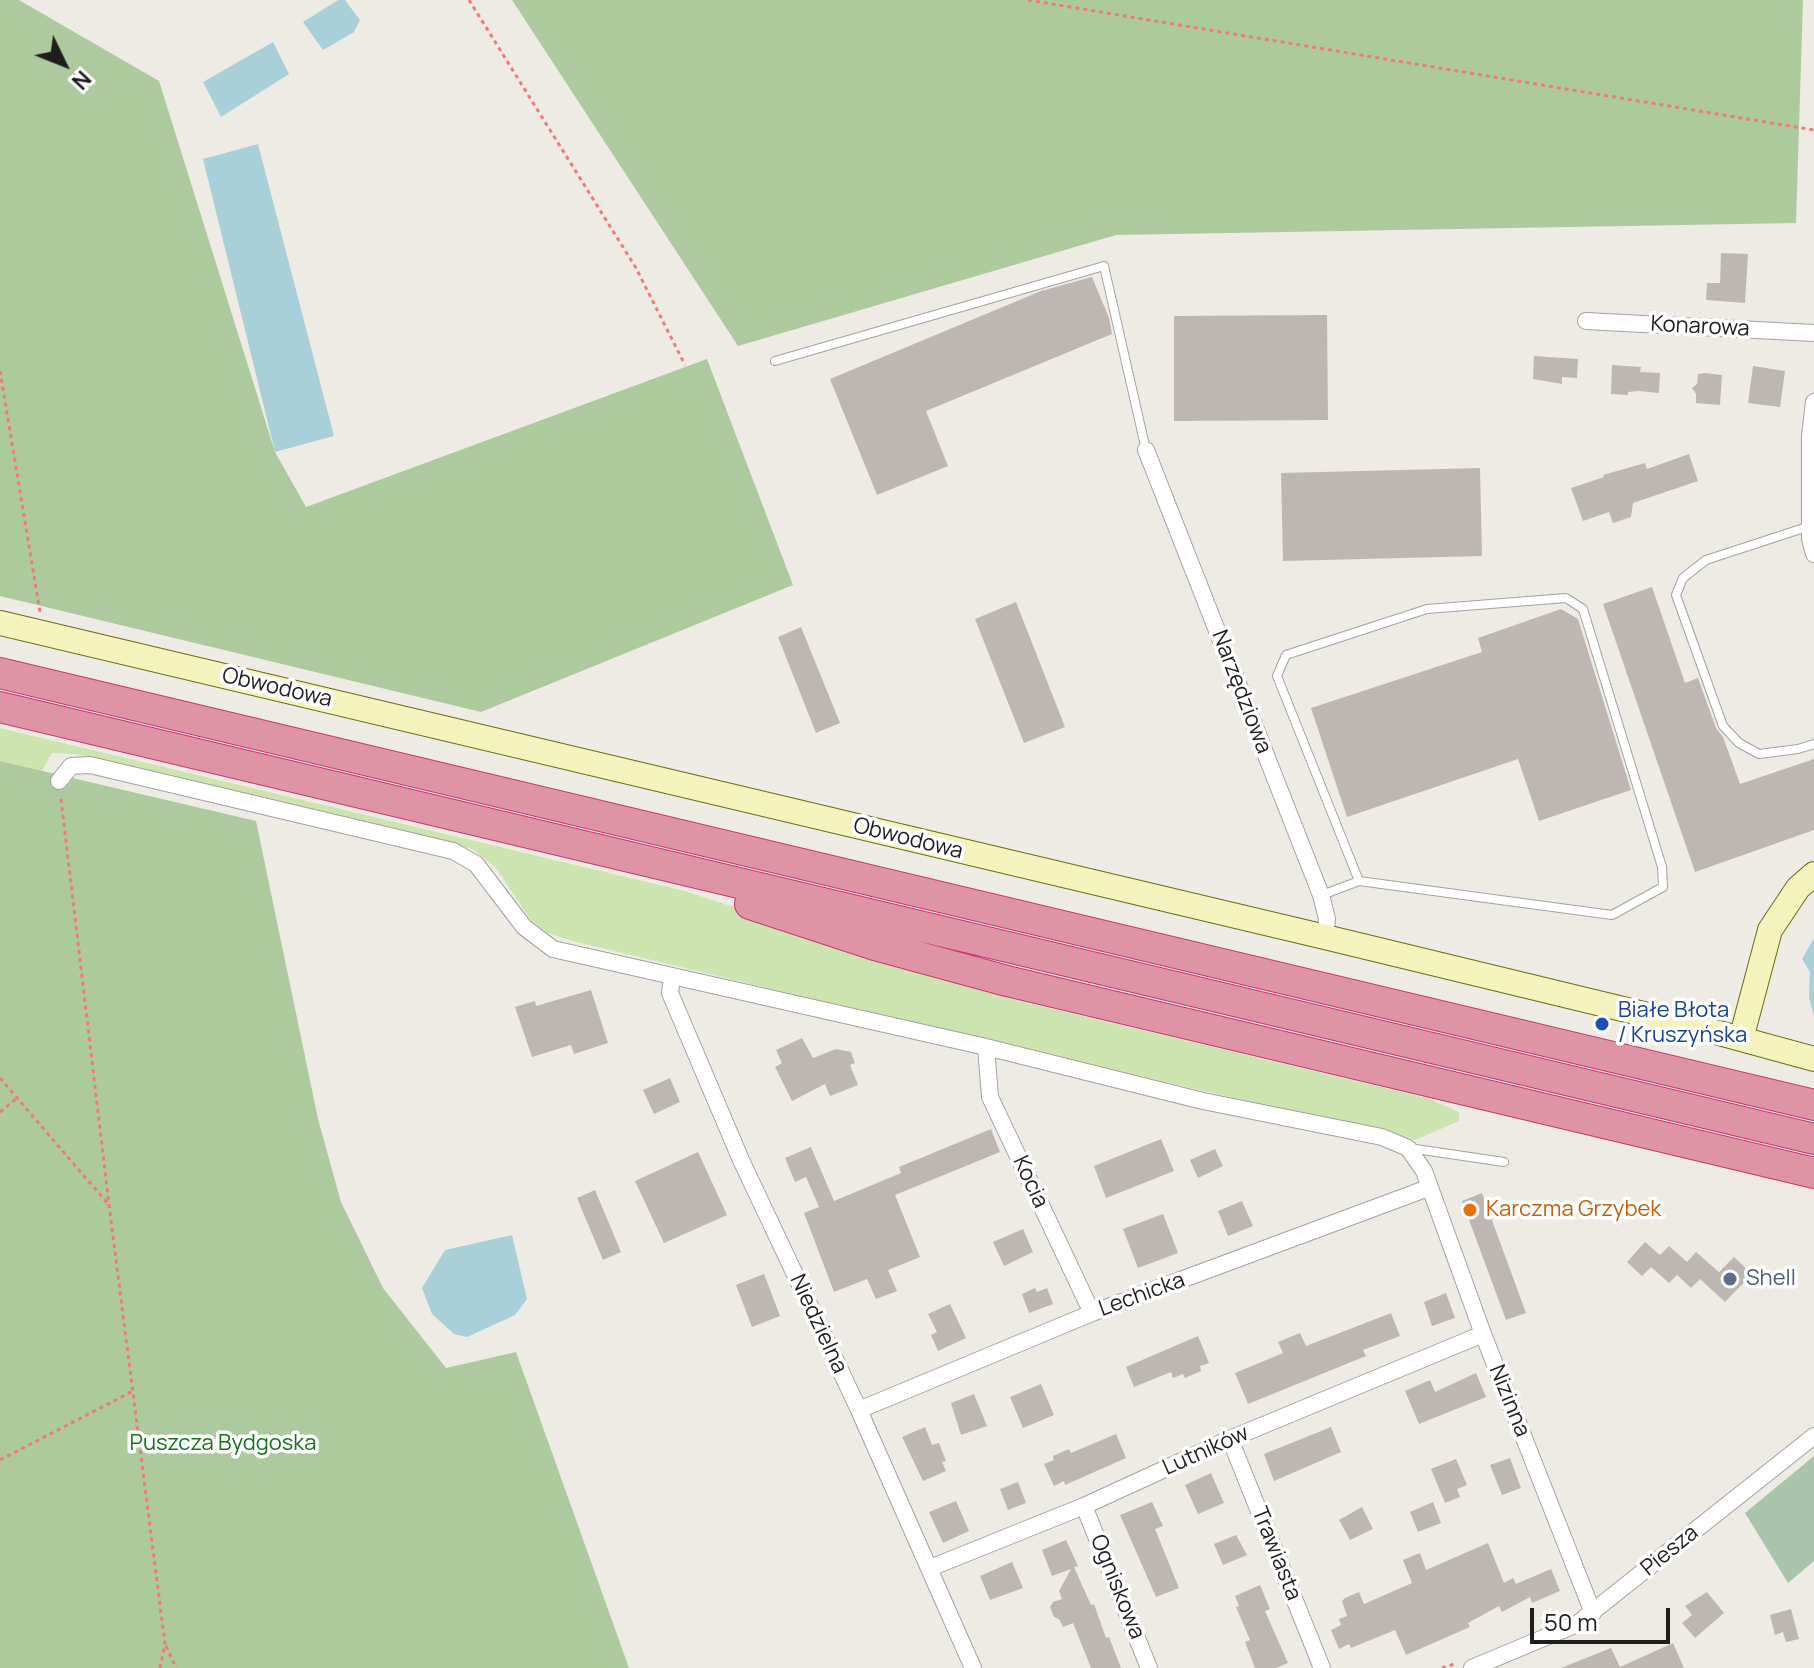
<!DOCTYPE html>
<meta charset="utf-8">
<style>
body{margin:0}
#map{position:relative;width:1814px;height:1668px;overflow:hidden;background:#eeebe5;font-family:Manrope,sans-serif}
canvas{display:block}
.north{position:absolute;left:24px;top:24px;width:80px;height:80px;-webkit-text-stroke:6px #fff;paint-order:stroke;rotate:133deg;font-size:22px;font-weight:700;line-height:32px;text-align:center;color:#1e1e1e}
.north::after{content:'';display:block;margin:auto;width:28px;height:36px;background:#1e1e1e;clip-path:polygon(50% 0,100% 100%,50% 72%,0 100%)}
.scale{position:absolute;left:1530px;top:1608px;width:140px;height:36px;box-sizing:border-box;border:4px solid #1e1e1e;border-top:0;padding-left:10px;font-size:24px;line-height:28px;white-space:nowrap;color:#1e1e1e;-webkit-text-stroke:6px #fff;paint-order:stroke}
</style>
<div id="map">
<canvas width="1814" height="1668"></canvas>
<div class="north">N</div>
<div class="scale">50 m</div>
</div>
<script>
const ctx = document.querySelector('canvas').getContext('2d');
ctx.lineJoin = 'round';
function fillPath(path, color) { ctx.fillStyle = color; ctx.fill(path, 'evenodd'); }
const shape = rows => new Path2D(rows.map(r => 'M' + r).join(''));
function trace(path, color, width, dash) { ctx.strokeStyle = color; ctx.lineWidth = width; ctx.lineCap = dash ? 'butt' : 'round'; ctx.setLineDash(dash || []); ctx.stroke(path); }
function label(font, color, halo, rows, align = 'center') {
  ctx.font = font + ' Manrope,sans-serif'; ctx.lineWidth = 7; ctx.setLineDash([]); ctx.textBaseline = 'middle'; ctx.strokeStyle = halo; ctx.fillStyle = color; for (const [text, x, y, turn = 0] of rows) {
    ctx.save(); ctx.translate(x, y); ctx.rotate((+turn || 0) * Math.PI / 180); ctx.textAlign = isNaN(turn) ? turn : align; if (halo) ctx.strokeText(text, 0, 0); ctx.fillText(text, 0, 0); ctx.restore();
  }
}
const grass = shape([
 [0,728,685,891,1015,1000,1427,1098,1459,1112,1459,1121,1415,1140,920,1025,573,941,547,933,530,919,496,868,472,849,76,754,52,753,42,771,0,761]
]);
const forest = shape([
 [0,0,19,0,159,81,275,452,306,507,707,359,793,585,481,712,0,596],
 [512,0,1803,0,1796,223,1116,235,738,346],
 [0,761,256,821,318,1119,341,1202,383,1288,446,1368,516,1352,629,1668,0,1668]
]);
const cemetery = shape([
 [1814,1456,1814,1561,1788,1583,1745,1513]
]);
const water = shape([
 [338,0,345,0,360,20,354,32,323,50,303,22],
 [273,42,289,74,221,117,203,82],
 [258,144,334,436,275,452,203,159],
 [1814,938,1814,1016,1809,998,1810,972,1802,959],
 [512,1235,527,1299,515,1315,467,1337,454,1334,432,1314,422,1288,445,1250]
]);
const building = shape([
 [1721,253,1748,254,1745,303,1706,300,1707,283,1720,283],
 [1092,277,1109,318,1112,334,926,411,948,466,877,495,830,379,1041,291],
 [1327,315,1328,420,1174,421,1174,316],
 [1534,356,1578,359,1577,378,1562,377,1562,384,1533,379],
 [1612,365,1641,367,1640,372,1660,373,1659,393,1639,391,1628,392,1628,395,1611,394],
 [1753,366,1785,371,1780,407,1748,403],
 [1706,373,1722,375,1720,405,1696,403,1696,394,1692,388,1697,384,1698,374],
 [1689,454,1698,481,1633,503,1631,517,1613,523,1609,512,1583,521,1571,488,1604,477,1603,475,1645,463,1647,469],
 [1480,468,1482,556,1283,561,1281,473],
 [1652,587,1685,683,1698,678,1716,728,1723,737,1740,784,1814,759,1814,830,1695,872,1603,604],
 [1016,602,1065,727,1024,743,975,619],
 [1561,609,1578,619,1631,790,1539,821,1518,759,1347,817,1311,708,1482,652,1478,638],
 [801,627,840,723,816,733,778,637],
 [591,990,608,1043,574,1054,571,1045,532,1057,515,1007,535,1001,536,1006],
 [802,1038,813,1058,836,1049,851,1052,855,1063,850,1065,858,1085,830,1096,825,1084,792,1101,775,1067,782,1063,776,1050],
 [670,1078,680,1102,654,1114,643,1090],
 [991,1129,1000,1152,895,1195,920,1257,888,1270,897,1291,876,1299,867,1279,834,1292,804,1213,819,1207,806,1177,795,1182,785,1158,811,1147,834,1201,901,1173,899,1167],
 [1161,1139,1174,1171,1106,1198,1094,1166],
 [1215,1149,1223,1166,1198,1178,1190,1160],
 [698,1152,727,1215,664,1243,635,1181],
 [595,1190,621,1252,603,1260,577,1198],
 [1482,1193,1526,1313,1506,1320,1462,1201],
 [1242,1201,1253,1226,1228,1236,1218,1211],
 [1163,1214,1178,1253,1138,1268,1123,1229],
 [1023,1229,1033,1252,1004,1266,993,1242],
 [1645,1242,1660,1255,1669,1246,1687,1262,1696,1252,1719,1272,1734,1257,1752,1274,1725,1302,1700,1279,1691,1288,1677,1275,1669,1283,1651,1267,1642,1276,1627,1262],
 [764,1274,780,1316,752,1327,736,1285],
 [1035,1288,1037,1292,1047,1288,1053,1304,1029,1313,1022,1294],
 [1446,1293,1455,1318,1432,1326,1424,1302],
 [950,1304,966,1338,938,1351,931,1335,937,1332,928,1314],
 [1391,1313,1400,1336,1363,1350,1366,1356,1248,1404,1235,1373,1283,1353,1278,1342,1300,1333,1306,1346],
 [1198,1336,1209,1363,1200,1366,1201,1371,1185,1378,1183,1374,1173,1378,1171,1372,1134,1387,1126,1367],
 [1476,1373,1486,1397,1419,1424,1405,1391,1430,1380,1435,1392],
 [1041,1384,1054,1415,1023,1428,1010,1397],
 [974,1394,987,1426,961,1435,951,1403],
 [925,1427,932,1445,939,1443,946,1461,942,1462,946,1471,923,1481,902,1437],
 [1331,1427,1341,1452,1274,1481,1264,1454],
 [1116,1434,1126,1458,1065,1485,1064,1481,1054,1486,1044,1464,1054,1460,1053,1456,1069,1449,1071,1453],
 [1510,1458,1521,1488,1502,1495,1490,1465],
 [1456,1459,1467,1485,1457,1489,1460,1497,1445,1503,1431,1469],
 [1211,1473,1224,1503,1198,1514,1185,1485],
 [1018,1482,1026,1503,1008,1510,1000,1489],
 [956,1501,969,1531,943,1543,929,1512],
 [1152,1502,1163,1526,1155,1529,1179,1588,1156,1597,1120,1515],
 [1433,1502,1441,1523,1418,1532,1410,1512],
 [1362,1507,1373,1529,1350,1540,1339,1520],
 [1236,1535,1247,1555,1223,1565,1214,1544],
 [1066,1540,1078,1566,1074,1567,1091,1605,1094,1604,1106,1638,1109,1637,1121,1668,1091,1668,1073,1623,1063,1627,1059,1619,1054,1617,1050,1607,1053,1602,1062,1599,1059,1591,1071,1569,1052,1576,1042,1550],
 [1488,1543,1504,1583,1513,1578,1516,1584,1551,1569,1560,1591,1532,1603,1530,1597,1502,1612,1499,1606,1468,1623,1470,1627,1406,1655,1395,1630,1351,1648,1349,1644,1339,1649,1331,1630,1341,1625,1339,1619,1347,1616,1342,1601,1345,1598,1359,1592,1364,1604,1412,1583,1403,1560,1420,1553,1426,1570],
 [1012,1562,1023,1588,990,1600,980,1576],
 [1260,1585,1270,1609,1265,1611,1288,1663,1276,1668,1255,1668,1245,1642,1250,1640,1236,1607,1239,1606,1235,1596],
 [1707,1592,1724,1613,1695,1638,1682,1623,1692,1615,1685,1606],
 [1791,1609,1799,1639,1786,1642,1783,1632,1775,1635,1770,1615],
 [1673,1643,1684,1668,1561,1668,1611,1648,1620,1667]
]);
const path = shape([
 [469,0,636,268,685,365],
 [1028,0,1814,130],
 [0,371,40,612],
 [61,799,109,1205,165,1644,160,1668],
 [0,1078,109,1205],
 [0,1112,16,1099],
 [0,1460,133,1391],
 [166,1646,176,1668],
 [1442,1668,1454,1664]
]);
const lane = shape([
 [775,361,1104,266,1146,450],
 [1810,526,1706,560,1683,578,1676,595,1723,726,1739,743,1759,754,1798,749,1814,744],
 [1322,895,1359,881,1612,915,1663,887,1662,867,1583,609,1566,598,1427,609,1286,655,1277,676,1359,881],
 [1409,1148,1504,1162]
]);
const street = shape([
 [1586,321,1814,333],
 [1814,402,1810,436,1810,539,1814,554],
 [1146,450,1321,895,1327,919,1325,937],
 [59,781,71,766,90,765,453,851,476,864,524,927,553,949,986,1047,1203,1101,1382,1137,1408,1148,1424,1171,1483,1334,1593,1613],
 [672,978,670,993,741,1160,859,1410,973,1668],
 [986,1047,990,1097,1092,1313],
 [859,1410,1092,1313,1428,1188],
 [1230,1439,1322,1668],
 [1084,1506,1149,1668],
 [930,1568,1084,1506,1230,1439,1483,1334],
 [1472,1668,1577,1624,1814,1436]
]);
const secondary = shape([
 [0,623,1325,937,1697,1027,1814,1059],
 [1741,1039,1770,930,1798,888,1814,874]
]);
const highway = shape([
 [0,673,1814,1105],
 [0,707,1814,1139],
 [750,904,875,945,1007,981,1814,1173]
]);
const markers = [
 [1602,1024,8,"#1a4fb4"],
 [1470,1210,8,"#e8710a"],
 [1730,1279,8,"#5c6f8a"]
];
const streetNames = [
 ["Konarowa",1700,327,3],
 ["Obwodowa",277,688,13],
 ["Narzędziowa",1241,692,69],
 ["Obwodowa",908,839,14],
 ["Kocia",1030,1182,65],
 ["Lechicka",1142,1295,-20],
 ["Niedzielna",818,1324,65],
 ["Nizinna",1509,1401,68],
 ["Lutników",1206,1451,-24],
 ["Piesza",1670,1551,-39],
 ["Trawiasta",1276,1554,68],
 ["Ogniskowa",1117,1587,68]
];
const transitNames = [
 ["Białe Błota",1618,1011],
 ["/ Kruszyńska",1618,1036]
];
const foodNames = [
 ["Karczma Grzybek",1486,1210]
];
const serviceNames = [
 ["Shell",1746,1279]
];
const parkNames = [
 ["Puszcza Bydgoska",223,1444]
];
fillPath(grass, '#cce4b0');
fillPath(forest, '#adca9e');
fillPath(cemetery, '#a8c5ab');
fillPath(water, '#a9d0d8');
fillPath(building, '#beb6b2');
trace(lane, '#a2a2a2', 10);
trace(street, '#a2a2a2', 18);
trace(secondary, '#676c0f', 26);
trace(highway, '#ca3471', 32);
trace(path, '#ed7c77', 3, [4, 4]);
trace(lane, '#fff', 8);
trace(street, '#fff', 16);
trace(secondary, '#f4f3be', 24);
trace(highway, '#df94a6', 30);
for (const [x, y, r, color] of markers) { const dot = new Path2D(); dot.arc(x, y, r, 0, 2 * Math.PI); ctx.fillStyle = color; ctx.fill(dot); trace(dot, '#fff', 3); }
label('22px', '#1e1e1e', '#fff', streetNames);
label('22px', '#164399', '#fff', transitNames, 'left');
label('22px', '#c56008', '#fff', foodNames, 'left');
label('22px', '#4e5e75', '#fff', serviceNames, 'left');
label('22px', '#157318', '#fff', parkNames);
</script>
